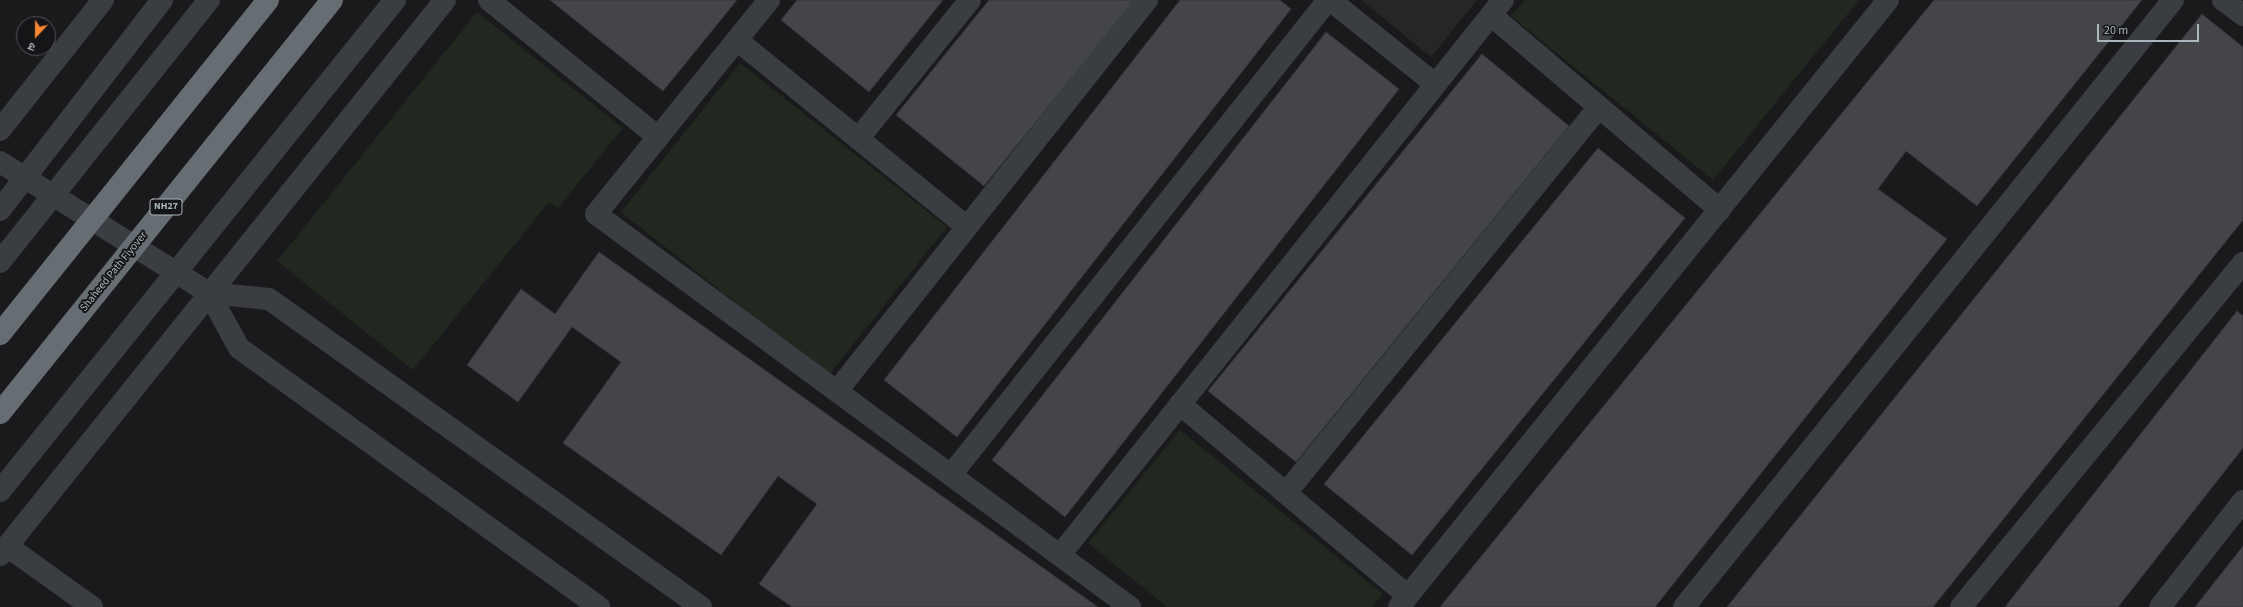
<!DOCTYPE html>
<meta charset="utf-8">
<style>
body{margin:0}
#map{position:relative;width:2243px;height:607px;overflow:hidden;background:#1a1a1c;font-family:"Source Sans 3","Noto Sans Devanagari",sans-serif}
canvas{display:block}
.north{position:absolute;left:16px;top:16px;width:40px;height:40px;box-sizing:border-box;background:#151517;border:1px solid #515559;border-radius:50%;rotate:202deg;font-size:11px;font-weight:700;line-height:16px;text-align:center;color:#abb5bd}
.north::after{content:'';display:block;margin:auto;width:14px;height:18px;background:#fe8830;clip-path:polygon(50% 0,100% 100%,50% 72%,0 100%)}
.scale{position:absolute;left:2097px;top:24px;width:102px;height:18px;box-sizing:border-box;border:2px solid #abb5bd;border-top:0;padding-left:5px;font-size:12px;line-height:14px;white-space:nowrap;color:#abb5bd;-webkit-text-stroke:3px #151517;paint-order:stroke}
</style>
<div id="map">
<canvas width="2243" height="607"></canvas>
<div class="north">उ</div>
<div class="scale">20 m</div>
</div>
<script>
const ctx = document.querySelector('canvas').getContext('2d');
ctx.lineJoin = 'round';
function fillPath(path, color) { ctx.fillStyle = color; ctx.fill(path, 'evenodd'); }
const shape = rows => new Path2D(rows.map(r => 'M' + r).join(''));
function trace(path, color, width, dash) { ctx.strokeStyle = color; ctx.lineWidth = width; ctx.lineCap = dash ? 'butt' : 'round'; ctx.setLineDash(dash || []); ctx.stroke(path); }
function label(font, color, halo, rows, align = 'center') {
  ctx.font = font + ' "Source Sans 3",sans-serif'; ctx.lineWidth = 4; ctx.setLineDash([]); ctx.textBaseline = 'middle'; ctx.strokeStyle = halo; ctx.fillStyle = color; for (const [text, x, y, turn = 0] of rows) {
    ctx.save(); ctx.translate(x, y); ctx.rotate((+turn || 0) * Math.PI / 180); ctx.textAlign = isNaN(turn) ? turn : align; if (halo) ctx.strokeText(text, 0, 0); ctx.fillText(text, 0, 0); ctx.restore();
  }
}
const built = shape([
 [1361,0,1477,0,1431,57]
]);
const green = shape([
 [1525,0,1859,0,1713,180,1511,16],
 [477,12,623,128,558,208,549,202,413,370,277,261],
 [740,63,947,227,828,376,621,212],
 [1180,430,1383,594,1372,607,1167,607,1088,543]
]);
const building = shape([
 [550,0,737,0,663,91,550,0],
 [797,0,943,0,869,92,781,20,797,0],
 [989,0,1135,0,984,186,896,115,989,0],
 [1180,0,1280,0,1291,9,957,437,884,380,1180,0],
 [1934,0,2142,0,1977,206,1906,151,1878,189,1947,239,1655,607,1440,607,1934,0],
 [2202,14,2243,47,2243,220,1933,607,1727,607,2202,14],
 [1326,32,1399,89,1065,517,992,460,1326,32],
 [1482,54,1569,126,1296,462,1208,391,1482,54],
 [1598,148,1685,218,1412,555,1324,484,1598,148],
 [599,252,1098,607,792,607,759,584,817,504,778,476,721,555,563,443,621,362,572,327,518,402,467,365,521,289,555,314,599,252],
 [2237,311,2243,316,2243,448,2118,607,2005,607,2237,311],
 [2243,546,2243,607,2195,607,2243,546]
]);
const minor = shape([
 [489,0,658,137],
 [769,0,596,214,1130,607],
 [1330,0,1435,84],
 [2223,0,2243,15],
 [1491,15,1720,210],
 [737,40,967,227],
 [0,130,103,0],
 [858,139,970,0],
 [0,162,209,293,269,299,701,607],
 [0,210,162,0],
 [209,293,239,348,599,607],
 [837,391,1147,0],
 [1180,404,1408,596],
 [951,475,1328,0],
 [1286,493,1599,107],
 [7,546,92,607],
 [0,555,445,0],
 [1060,555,1503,0],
 [1399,607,1888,0],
 [1684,607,2173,0],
 [1961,607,2243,263],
 [2160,607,2243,501]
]);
const minorBridge = shape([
 [0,262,209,0],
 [0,491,395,0]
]);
const highwayBridge = shape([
 [0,334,268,0],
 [0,413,332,0]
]);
const shields = [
 [166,207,32]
];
const shieldNames = [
 ["NH27",166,207]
];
const streetNames = [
 ["Shaheed Path Flyover",114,272,-51]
];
fillPath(built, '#262629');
fillPath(green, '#20281f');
fillPath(building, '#444549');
trace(building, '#343538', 1);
trace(minor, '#3a3d42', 22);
trace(minorBridge, '#3a3d42', 22);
trace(highwayBridge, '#666d73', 22);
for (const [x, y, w] of shields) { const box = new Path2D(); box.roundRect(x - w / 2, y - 8, w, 16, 3); ctx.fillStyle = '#151517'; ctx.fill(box); trace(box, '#abb5bd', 1); }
label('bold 10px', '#abb5bd', null, shieldNames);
label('11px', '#abb5bd', '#151517', streetNames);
</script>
